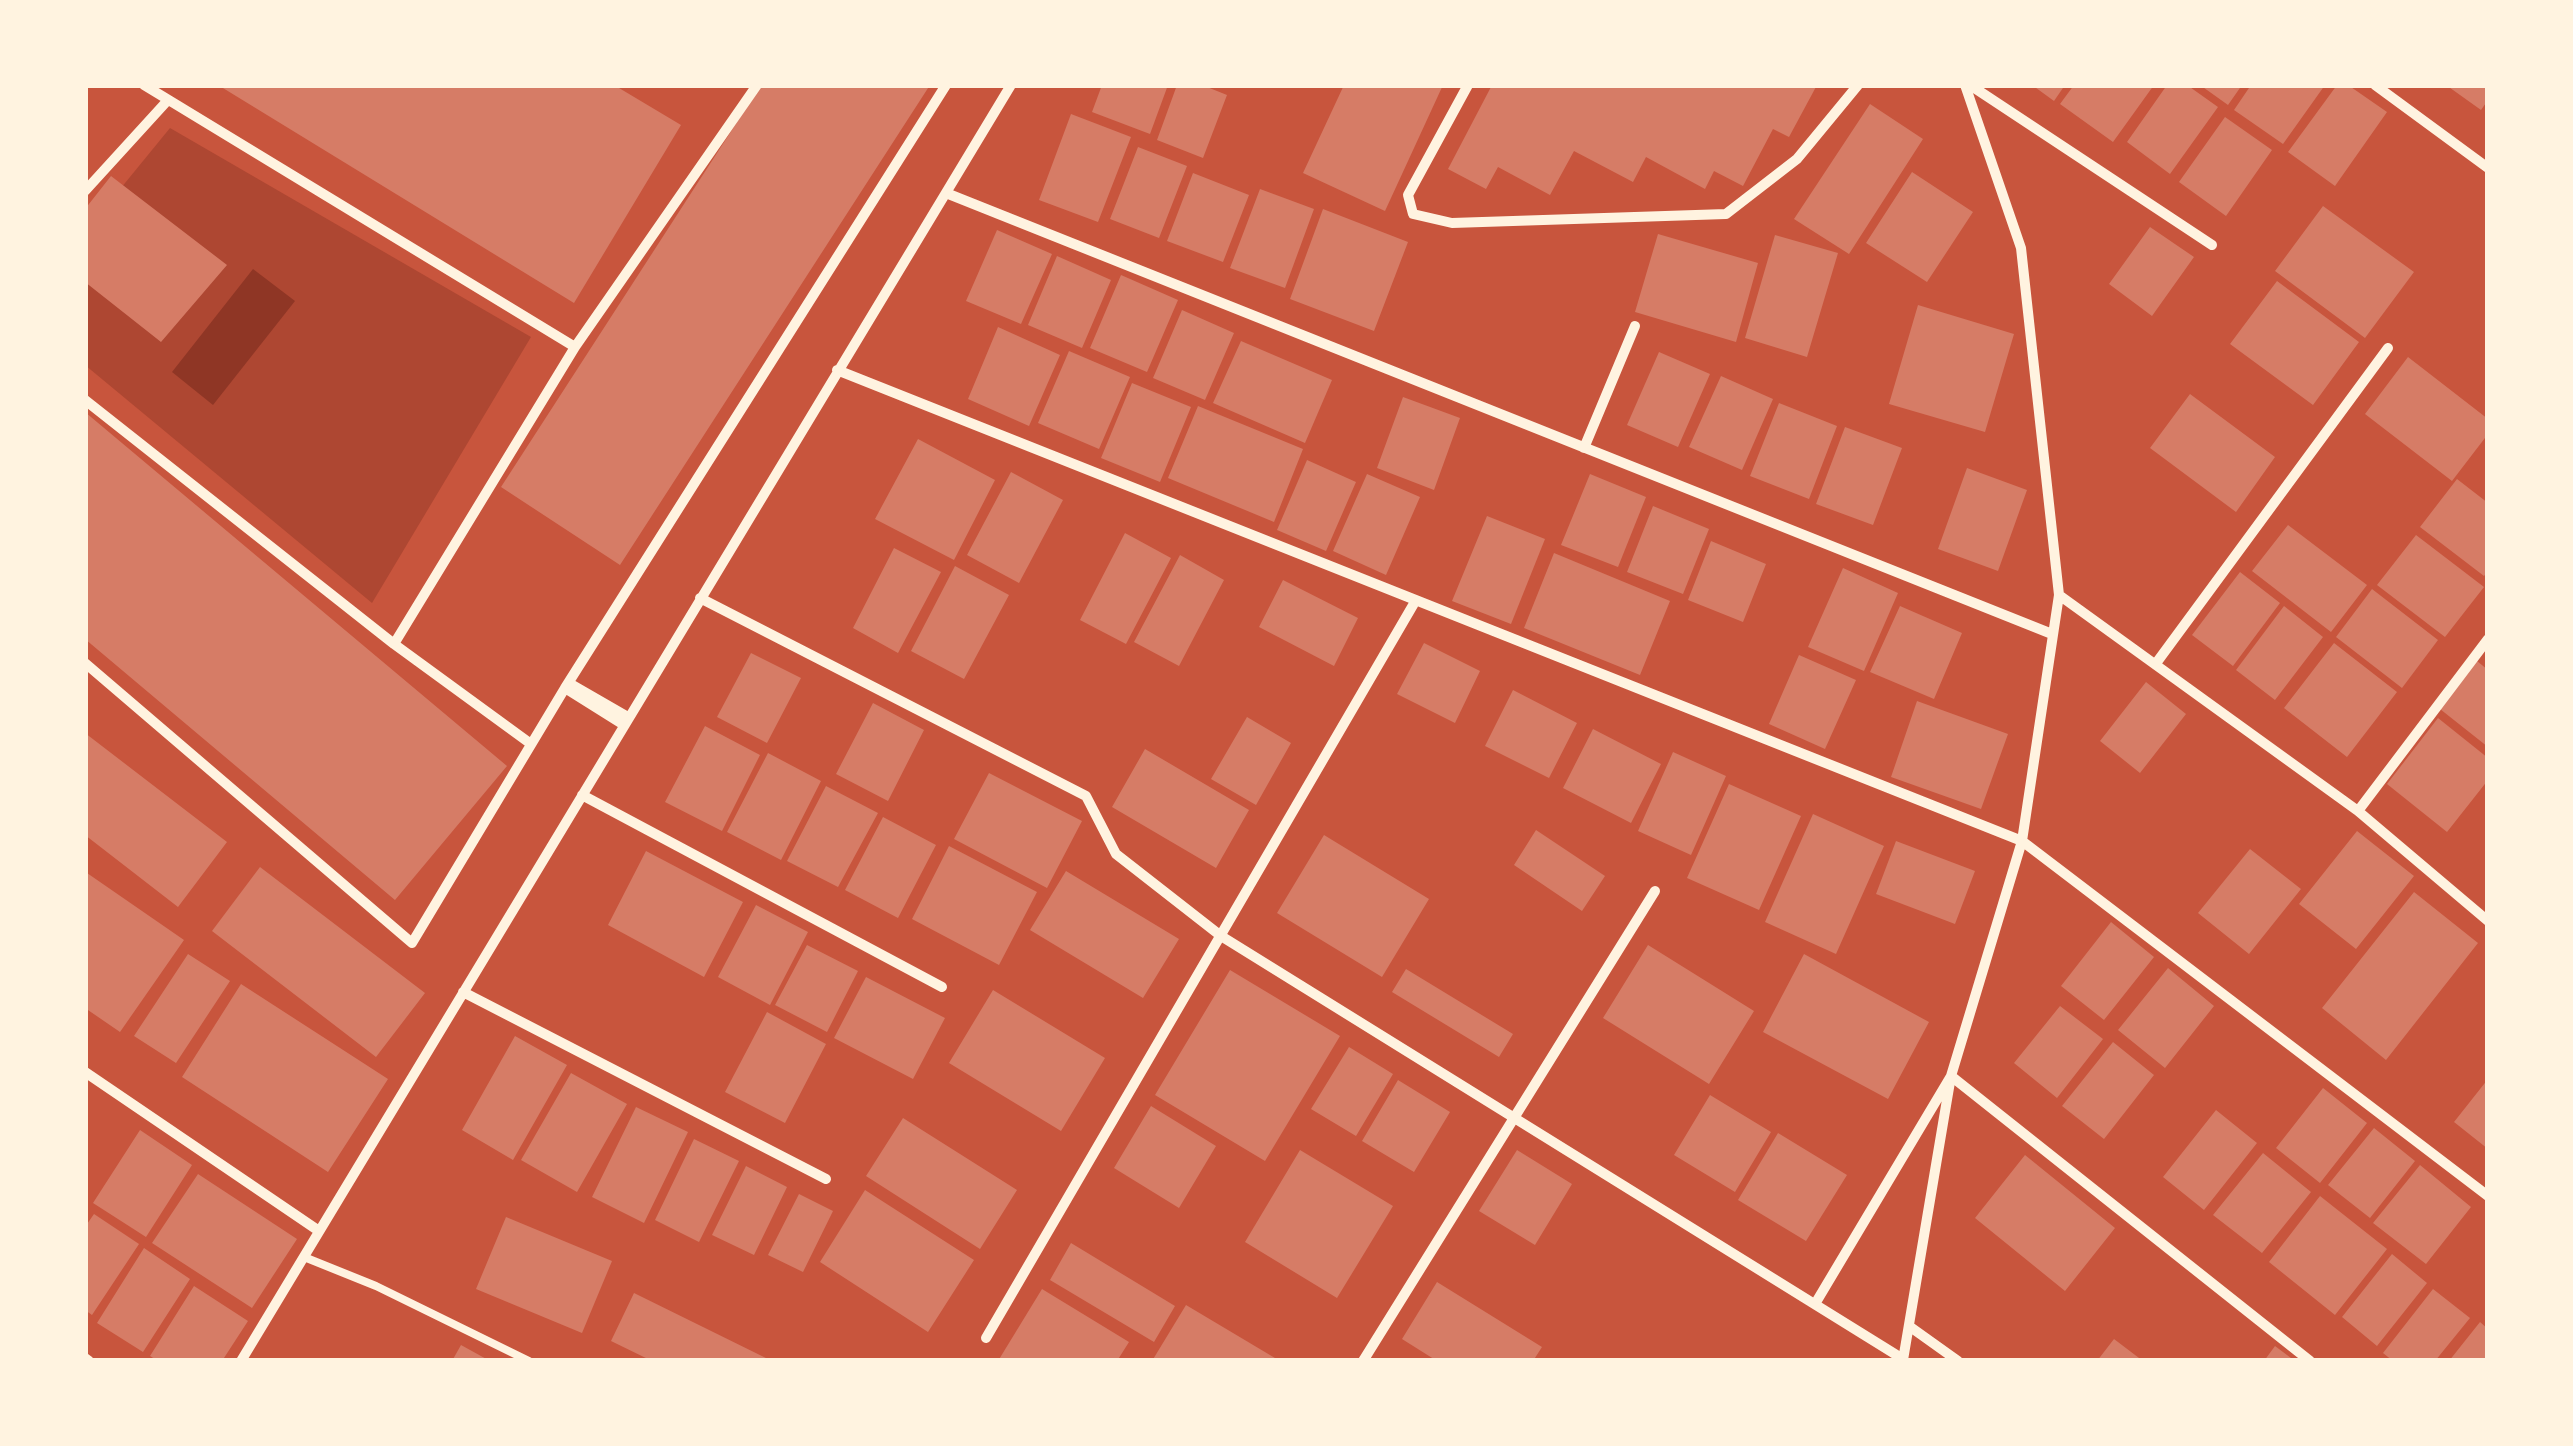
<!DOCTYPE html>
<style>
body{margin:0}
#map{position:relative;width:2573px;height:1446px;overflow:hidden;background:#c8553d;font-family:"Source Sans 3",sans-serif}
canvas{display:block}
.frame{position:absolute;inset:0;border:88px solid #fff3e0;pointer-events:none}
</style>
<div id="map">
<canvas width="2573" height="1446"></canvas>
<div class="frame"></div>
</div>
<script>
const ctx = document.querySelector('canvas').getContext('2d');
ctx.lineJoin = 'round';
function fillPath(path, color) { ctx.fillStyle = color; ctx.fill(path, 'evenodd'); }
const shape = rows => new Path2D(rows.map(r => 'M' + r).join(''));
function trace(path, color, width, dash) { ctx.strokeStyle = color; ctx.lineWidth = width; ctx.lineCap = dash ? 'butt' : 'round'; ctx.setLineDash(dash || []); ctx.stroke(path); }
const green = shape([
 [170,128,531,337,372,603,85,365,85,232]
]);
const water = shape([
 [253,269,295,301,213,405,172,372]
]);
const building = shape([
 [218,85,614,85,681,125,574,303],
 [761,85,930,85,620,565,501,487],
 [1102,85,1168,85,1150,134,1092,112],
 [1177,85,1202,85,1227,95,1203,158,1157,140],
 [1344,85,1443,85,1385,211,1303,173],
 [1492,85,1817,85,1789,137,1773,129,1743,186,1714,171,1705,189,1646,157,1633,182,1574,151,1550,195,1498,167,1486,189,1448,169],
 [2032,85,2065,85,2054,101],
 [2074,85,2154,85,2113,142,2060,104],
 [2167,85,2187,85,2218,107,2170,174,2127,142],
 [2200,85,2242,85,2228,105],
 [2251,85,2325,85,2283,144,2234,110],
 [2337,85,2348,85,2387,112,2335,186,2288,152],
 [2446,85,2488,85,2488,100,2481,110],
 [1870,104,1923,139,1849,254,1794,219],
 [1071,114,1131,137,1098,222,1039,200],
 [2225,117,2272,150,2226,216,2179,182],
 [1138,147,1187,166,1159,238,1110,219],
 [1912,172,1973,212,1927,282,1866,243],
 [1193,173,1249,195,1223,262,1167,241],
 [111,176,227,265,161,342,85,282,85,209],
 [1260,189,1314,209,1285,288,1230,268],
 [2323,206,2414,272,2365,338,2275,271],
 [1323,209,1408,242,1374,331,1290,299],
 [2150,227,2194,257,2152,316,2109,284],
 [997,230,1052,254,1021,324,966,301],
 [1658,234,1758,263,1736,342,1635,312],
 [1775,235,1838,253,1807,357,1745,338],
 [1057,256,1111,280,1082,348,1028,325],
 [1121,275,1178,300,1147,372,1090,348],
 [2277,281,2359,342,2313,405,2230,344],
 [1918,305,2014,334,1985,432,1889,404],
 [1182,310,1234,333,1205,400,1153,378],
 [998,327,1060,355,1029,426,968,399],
 [1241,341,1332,380,1305,443,1213,403],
 [1069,351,1130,377,1099,449,1038,423],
 [1659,352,1710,374,1678,447,1627,425],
 [2408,357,2488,419,2488,434,2452,481,2365,414],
 [1721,376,1773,399,1742,470,1689,447],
 [1132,383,1191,407,1160,482,1101,458],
 [2190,394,2275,457,2236,512,2150,448],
 [1403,397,1460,418,1434,490,1377,468],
 [1779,403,1837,426,1809,499,1750,476],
 [1198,406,1303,449,1274,522,1168,478],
 [85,412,507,766,395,900,85,639],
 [1845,427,1902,448,1873,525,1816,504],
 [918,439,995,480,954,560,875,519],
 [1307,460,1356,482,1326,551,1277,530],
 [1967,468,2027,490,1998,571,1938,549],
 [1011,472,1063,500,1019,583,967,555],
 [1367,474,1420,497,1386,575,1333,551],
 [1590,474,1646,497,1618,567,1561,545],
 [2457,479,2488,503,2488,571,2484,576,2420,527],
 [1653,506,1709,529,1683,594,1627,572],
 [1487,516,1545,539,1511,624,1452,601],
 [2288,525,2367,585,2331,632,2252,571],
 [1125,533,1171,558,1126,644,1080,620],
 [2416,535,2484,587,2445,637,2377,585],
 [1711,541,1766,564,1743,622,1688,600],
 [894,548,941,572,898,653,853,628],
 [1554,553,1670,601,1640,675,1524,628],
 [1180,555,1224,580,1179,666,1134,642],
 [955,566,1009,595,964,679,911,651],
 [1843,568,1898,593,1864,671,1808,647],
 [2240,572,2280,603,2233,666,2192,635],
 [1283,580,1358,618,1334,666,1259,627],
 [2372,589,2438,640,2402,688,2336,637],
 [1900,606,1962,633,1934,699,1870,672],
 [2284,606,2323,637,2275,700,2236,670],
 [1424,643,1480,671,1455,723,1397,694],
 [2334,643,2397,692,2347,757,2284,708],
 [751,653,801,678,767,743,717,717],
 [1799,655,1856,680,1825,749,1769,724],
 [2477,661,2488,670,2488,747,2440,709],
 [2146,682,2186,714,2140,773,2100,741],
 [1513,690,1577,723,1549,778,1485,746],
 [1917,701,2008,734,1981,809,1891,777],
 [873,703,924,730,888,801,836,774],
 [1247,717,1291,743,1256,805,1211,779],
 [2438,718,2488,758,2488,780,2447,832,2387,784],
 [705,726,760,755,722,831,665,802],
 [1593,729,1661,764,1631,823,1563,788],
 [85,733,227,842,178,907,85,835],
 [1145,749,1249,810,1216,868,1112,807],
 [1673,752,1726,776,1691,855,1638,831],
 [768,753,821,781,781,860,727,832],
 [989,773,1082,821,1047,888,954,839],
 [1729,784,1801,816,1759,910,1687,878],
 [826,786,878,813,838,887,787,861],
 [1813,814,1884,846,1836,954,1765,922],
 [883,817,936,845,898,918,845,890],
 [1536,830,1605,876,1582,911,1514,865],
 [2357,831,2414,876,2356,949,2299,904],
 [1324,835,1429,899,1382,977,1277,913],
 [1896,841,1975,871,1955,924,1876,894],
 [949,846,1037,892,999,965,912,919],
 [2250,849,2301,889,2249,954,2198,913],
 [646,851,743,902,704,977,608,925],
 [260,867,425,993,376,1057,212,931],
 [1066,871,1179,939,1143,998,1030,930],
 [87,873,184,940,120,1032,85,1008],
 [2414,892,2478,943,2386,1060,2322,1008],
 [756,905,808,932,770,1005,718,977],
 [2111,922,2154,957,2104,1020,2061,986],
 [807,945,858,971,827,1032,775,1005],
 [1648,945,1754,1011,1709,1084,1603,1018],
 [188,954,230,981,176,1063,134,1036],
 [1804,954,1929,1022,1888,1099,1763,1032],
 [2168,968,2214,1006,2165,1068,2118,1030],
 [1406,969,1513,1034,1499,1057,1392,992],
 [1230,970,1340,1036,1265,1161,1155,1095],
 [866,977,945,1018,913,1079,834,1038],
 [241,984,388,1079,328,1172,182,1077],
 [993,990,1105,1058,1061,1131,949,1063],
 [2060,1006,2103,1039,2057,1098,2014,1063],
 [767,1012,826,1044,785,1123,725,1092],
 [515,1036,567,1065,513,1160,462,1130],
 [2113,1042,2154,1075,2104,1139,2062,1106],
 [1349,1047,1393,1074,1356,1136,1311,1109],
 [571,1073,627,1104,577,1192,521,1160],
 [2488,1079,2488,1149,2454,1122],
 [1398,1080,1450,1112,1414,1172,1362,1141],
 [2323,1088,2367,1123,2320,1183,2276,1148],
 [1710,1095,1771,1132,1735,1192,1674,1155],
 [1151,1106,1216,1146,1179,1208,1114,1168],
 [636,1107,688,1132,644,1223,592,1197],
 [2216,1110,2257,1143,2204,1210,2163,1177],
 [903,1118,1017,1190,980,1249,866,1176],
 [2374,1128,2415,1161,2370,1218,2328,1185],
 [140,1130,192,1165,146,1237,93,1203],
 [1778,1133,1847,1175,1806,1241,1738,1200],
 [694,1139,739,1161,699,1242,655,1220],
 [1300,1150,1393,1206,1337,1298,1245,1242],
 [1517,1150,1572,1184,1535,1245,1479,1211],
 [2263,1153,2311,1192,2262,1253,2213,1215],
 [2025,1155,2115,1228,2065,1291,1975,1218],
 [2420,1165,2471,1207,2426,1264,2373,1223],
 [746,1166,787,1187,754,1255,712,1235],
 [198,1174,297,1239,252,1308,152,1243],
 [865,1190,974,1260,928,1332,820,1262],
 [799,1194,833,1211,803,1272,768,1255],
 [2320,1196,2387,1249,2335,1315,2269,1262],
 [94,1214,139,1244,92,1315,85,1310,85,1227],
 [506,1217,612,1261,582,1333,476,1289],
 [1071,1243,1175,1306,1154,1342,1050,1280],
 [144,1248,190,1279,143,1352,97,1323],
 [2392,1254,2427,1283,2377,1346,2342,1317],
 [1437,1282,1542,1347,1533,1361,1437,1361,1402,1339],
 [194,1286,248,1321,222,1361,158,1361,150,1356],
 [1042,1289,1129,1342,1117,1361,998,1361],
 [2433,1289,2470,1318,2435,1361,2393,1361,2383,1353],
 [634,1293,772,1361,652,1361,611,1341],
 [1186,1305,1280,1361,1152,1361],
 [2480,1322,2488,1329,2488,1361,2449,1361],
 [2114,1339,2143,1361,2097,1361],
 [461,1345,490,1361,452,1361],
 [2275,1346,2295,1361,2264,1361]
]);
const service = shape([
 [304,1257,376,1286,529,1361]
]);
const minor = shape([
 [144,85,575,347],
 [1468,85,1408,195,1413,214,1452,223,1726,214,1797,159,1858,85],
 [1970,85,2212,245],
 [2375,85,2488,168],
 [85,191,168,100],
 [946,193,2052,634],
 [837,370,2022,841,2488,1196],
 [85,400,394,644],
 [1584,448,1635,326],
 [2059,595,2358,811,2488,921],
 [700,598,1086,796,1116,854,1221,936,1903,1359],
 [2157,662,2388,348],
 [85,663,412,943,565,688,946,85],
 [569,683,628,717],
 [565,688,624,725],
 [531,744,394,644,575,347,757,85],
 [582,795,942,987],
 [2358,811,2488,639],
 [463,992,826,1179],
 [85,1072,319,1231],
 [1815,1304,1951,1076,2310,1361],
 [1909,1326,1958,1361],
 [986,1338,1416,600],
 [85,1358,89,1361],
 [1903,1360,1951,1076,2022,841,2059,595,2021,248,1965,85],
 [241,1361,1011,85],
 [1363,1361,1655,891]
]);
fillPath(green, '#ae4732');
fillPath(water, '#8f3625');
fillPath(building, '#d67c66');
trace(service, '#fff3e0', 8);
trace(minor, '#fff3e0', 10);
</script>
